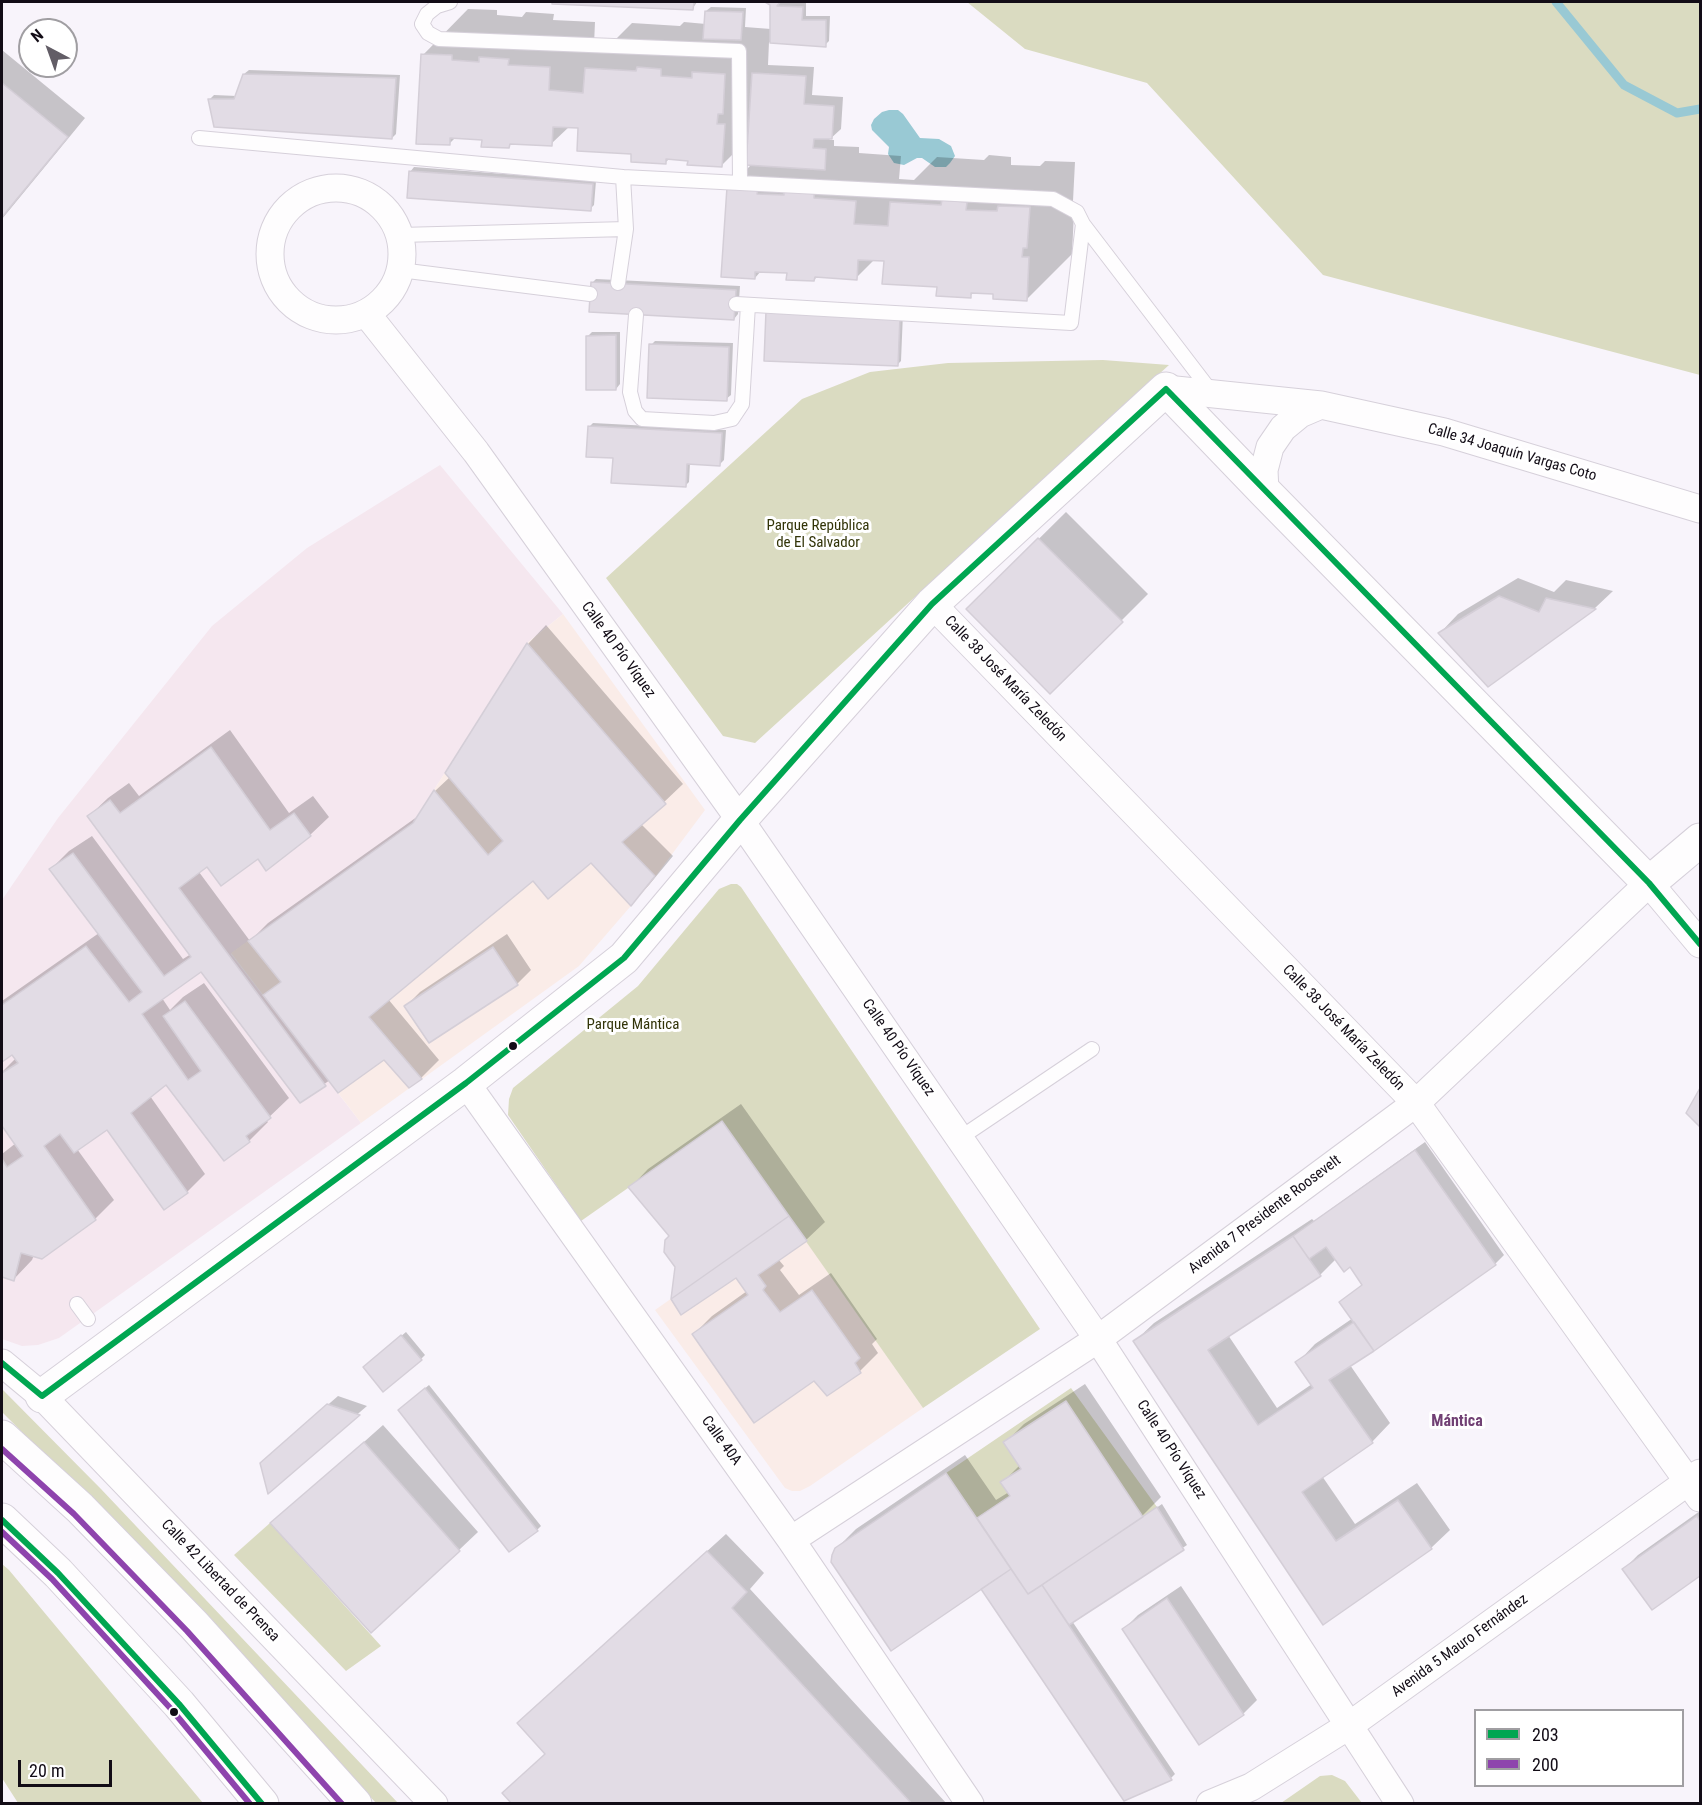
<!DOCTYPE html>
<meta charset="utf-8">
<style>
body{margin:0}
#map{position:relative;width:1702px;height:1805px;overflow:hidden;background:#f8f4fb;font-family:"Roboto Condensed",sans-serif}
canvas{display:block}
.frame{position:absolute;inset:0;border:3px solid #120c16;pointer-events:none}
.legend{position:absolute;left:1474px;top:1709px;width:210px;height:78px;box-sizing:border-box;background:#fff;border:2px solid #a09ea2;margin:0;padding:8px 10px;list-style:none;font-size:18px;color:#120c16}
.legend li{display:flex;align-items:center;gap:12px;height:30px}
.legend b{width:30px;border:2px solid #a09ea2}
.north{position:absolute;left:18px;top:18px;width:60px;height:60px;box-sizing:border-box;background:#fff;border:2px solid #a09ea2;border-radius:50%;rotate:319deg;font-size:16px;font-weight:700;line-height:24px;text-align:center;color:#120c16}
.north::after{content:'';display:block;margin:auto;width:21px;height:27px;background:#625d66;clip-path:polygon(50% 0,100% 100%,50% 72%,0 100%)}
.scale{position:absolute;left:18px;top:1760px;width:94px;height:27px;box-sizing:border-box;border:3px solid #120c16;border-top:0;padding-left:8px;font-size:18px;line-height:21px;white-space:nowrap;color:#120c16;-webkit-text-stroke:4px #fff;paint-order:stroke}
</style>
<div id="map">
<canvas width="1702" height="1805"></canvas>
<div class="frame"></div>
<ul class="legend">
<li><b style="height:8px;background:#00a651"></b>203</li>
<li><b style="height:8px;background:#8e44ad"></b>200</li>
</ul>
<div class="north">N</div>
<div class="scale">20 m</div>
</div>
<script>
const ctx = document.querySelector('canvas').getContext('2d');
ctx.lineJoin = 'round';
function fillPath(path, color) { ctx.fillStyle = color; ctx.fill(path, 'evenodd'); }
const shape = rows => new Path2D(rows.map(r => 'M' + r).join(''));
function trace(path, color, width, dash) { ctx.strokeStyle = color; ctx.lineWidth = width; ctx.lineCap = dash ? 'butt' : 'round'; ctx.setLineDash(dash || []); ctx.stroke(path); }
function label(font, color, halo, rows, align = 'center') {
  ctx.font = font + ' "Roboto Condensed",sans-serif'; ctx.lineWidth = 6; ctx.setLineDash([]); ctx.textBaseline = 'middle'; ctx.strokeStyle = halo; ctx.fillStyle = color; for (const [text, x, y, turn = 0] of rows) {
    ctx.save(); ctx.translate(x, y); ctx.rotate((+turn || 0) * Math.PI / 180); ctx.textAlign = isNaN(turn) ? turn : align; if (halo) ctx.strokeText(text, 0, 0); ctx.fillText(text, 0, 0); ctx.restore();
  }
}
const industrial = shape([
 [440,465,563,614,527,643,413,823,231,954,361,1123,59,1338,38,1345,22,1346,2,1339,2,900,58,818,212,626,307,548]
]);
const education = shape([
 [563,614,705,810,649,885,579,966,361,1123,231,953,413,823,527,643],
 [789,1216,923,1408,810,1486,800,1491,792,1491,785,1488,655,1310]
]);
const green = shape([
 [967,2,1700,2,1700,375,1323,275,1147,83,1025,49],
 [1103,360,1169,365,755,743,723,736,606,578,802,399,870,372,948,363],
 [731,884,737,884,741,887,1040,1329,923,1408,722,1122,581,1221,508,1115,509,1099,513,1088,638,986,719,889],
 [1071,1388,1157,1507,1143,1517,1066,1401,1004,1442,1021,1469,1001,1482,1010,1496,977,1518,946,1473],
 [2,1389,101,1489,398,1803,376,1803,90,1500,2,1412],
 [270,1523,381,1646,346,1671,234,1555],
 [2,1564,9,1570,203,1803,18,1803,2,1778],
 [1332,1775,1345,1781,1362,1803,1281,1803,1320,1776]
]);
const water = shape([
 [889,110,898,110,903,114,920,138,939,139,951,146,955,156,950,163,946,167,935,167,922,158,917,158,904,165,894,163,888,154,889,147,872,130,871,125,874,119,882,112]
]);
const shadow = shape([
 [553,2,697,2,693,8],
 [768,2,806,3,806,16,830,16,829,41,825,45,769,42,768,65,814,67,812,95,843,97,841,129,829,140,834,140,834,146,859,147,859,153,901,156,899,179,914,180,937,157,984,160,989,155,1011,157,1011,165,1040,166,1045,161,1075,162,1073,201,1068,206,1074,212,1072,254,1026,300,995,292,975,291,970,296,938,286,885,260,875,259,856,278,818,276,814,280,788,272,761,271,755,278,728,188,752,164,749,138,721,166,690,159,670,158,665,163,633,152,580,126,570,126,551,144,513,142,509,146,483,139,456,137,449,144,423,55,468,9,497,10,497,15,522,17,526,12,554,14,553,20,595,22,594,45,609,46,632,23,680,26,684,22,706,24,706,11,711,7,746,8,745,27,771,29,772,4],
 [2,50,85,118,2,219],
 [249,70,400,75,396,134,392,138,210,99,214,95,237,96,244,74],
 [414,167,596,181,594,205,590,209,410,172],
 [596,279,740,286,738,314,734,319,592,283],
 [767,312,903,313,901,361,897,365],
 [592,332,620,332,620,384,616,389,588,336],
 [655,341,733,343,731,395,726,399,651,345],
 [593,423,726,430,724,460,720,464,690,463,689,482,685,486,615,457,589,427],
 [1066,512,1148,594,1050,692,968,609],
 [1518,578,1554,592,1566,580,1613,591,1595,608,1489,685,1440,633,1458,614],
 [546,625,683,784,641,824,673,856,649,885,631,904,591,861,533,879,388,999,439,1060,421,1078,384,1058,330,1080,300,1101,202,970,162,998,170,1010,183,997,204,983,289,1098,266,1120,268,1122,249,1141,225,1159,166,1083,150,1096,205,1174,187,1192,107,1128,77,1149,114,1200,95,1219,42,1257,34,1255,32,1260,14,1279,2,1276,2,1154,16,1143,2,1123,2,1072,16,1058,12,1053,2,1061,2,1001,99,933,51,869,69,851,92,836,183,959,191,954,89,816,108,798,129,783,139,796,230,730,289,813,313,796,329,817,310,835,267,869,258,856,208,865,199,872,250,941,268,923,421,814,435,791,450,777,446,773,528,644],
 [507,934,531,970,517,984,406,1006,420,992],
 [741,1104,825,1222,806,1240,778,1259,784,1266,780,1270,799,1295,831,1273,877,1339,872,1344,878,1353,860,1371,814,1379,694,1334,712,1316,747,1291,736,1275,677,1266,671,1236,630,1188,648,1169],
 [1425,1142,1504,1255,1495,1264,1350,1365,1390,1423,1372,1442,1322,1476,1355,1524,1417,1483,1450,1530,1431,1548,1324,1623,1135,1341,1154,1323,1312,1219,1314,1221],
 [1336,1259,1350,1265,1363,1284,1341,1302,1353,1318,1315,1344,1297,1363,1312,1384,1277,1408,1228,1335,1320,1275],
 [406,1332,425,1355,421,1359,369,1363],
 [1085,1384,1161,1497,1142,1516,1143,1517,1162,1504,1187,1545,1072,1621,1175,1774,1171,1778,1124,1799,983,1590,837,1548,856,1529,965,1455,996,1500,1009,1492,1002,1483,1020,1465,1005,1443,1024,1424],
 [429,1385,541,1526,537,1530,404,1406],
 [338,1396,367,1406,268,1491,271,1454],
 [383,1425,478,1532,459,1550,273,1523],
 [1700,1511,1700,1574,1652,1608,1624,1569,1638,1555],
 [726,1534,764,1573,750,1589,947,1804,514,1804,546,1753,537,1705],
 [1181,1586,1257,1700,1243,1714,1200,1743,1124,1629,1138,1615]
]);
const stream = shape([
 [1556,2,1624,85,1677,113,1700,109]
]);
const building = shape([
 [552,2,694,2,693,10,552,4,552,2],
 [765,2,780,2,777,6,803,7,802,20,826,20,826,47,770,43,770,5,765,2],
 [705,11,743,12,741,40,703,39,705,11],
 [421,54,452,55,452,60,479,62,479,57,509,59,508,65,550,67,549,90,583,93,585,68,636,71,637,67,661,69,661,76,692,78,692,72,725,74,723,114,718,114,717,124,725,124,722,167,687,165,688,161,666,159,666,164,631,162,631,154,577,151,578,128,553,127,552,146,510,144,509,148,481,147,482,140,450,138,450,145,416,144,421,54],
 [752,73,806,76,804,104,834,106,832,139,814,139,813,148,826,149,825,170,746,165,752,73],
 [243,74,396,78,392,139,214,127,208,99,234,99,243,74],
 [2,83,68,137,2,217,2,83],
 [409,171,593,184,591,211,407,198,409,171],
 [727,187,758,189,757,194,784,195,784,191,814,192,814,198,856,201,854,224,888,226,890,202,941,205,942,200,967,202,966,210,997,211,998,206,1030,207,1027,248,1023,248,1022,257,1029,257,1027,301,993,299,993,294,971,293,971,298,936,296,937,287,882,284,884,261,858,260,857,280,815,277,814,281,786,280,787,273,755,272,755,279,721,277,727,187],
 [591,282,736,290,734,320,589,312,591,282],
 [766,311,900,316,898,366,764,361,766,311],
 [616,335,616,390,586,390,586,336,616,335],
 [649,344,729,347,727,401,647,398,649,344],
 [588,426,722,433,720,466,687,464,686,487,611,483,613,458,586,457,588,426],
 [1038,538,1123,622,1050,694,966,609,1038,538],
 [1499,596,1539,612,1546,598,1596,609,1488,687,1438,633,1499,596],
 [527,643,666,804,622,842,655,876,631,906,591,863,548,899,533,881,369,1017,422,1079,409,1088,384,1060,338,1093,263,995,281,982,248,941,413,823,434,790,488,855,503,841,445,773,527,643],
 [211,747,270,830,294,813,311,836,266,871,258,859,221,886,207,867,179,888,326,1086,300,1103,201,972,142,1014,188,1080,201,1071,163,1016,185,1001,271,1118,246,1136,250,1142,224,1161,166,1085,131,1113,188,1193,164,1210,107,1130,74,1153,60,1134,44,1146,96,1220,42,1259,21,1253,14,1281,2,1277,2,1159,7,1167,23,1156,2,1126,2,1073,18,1063,12,1055,2,1062,2,1005,86,946,129,1002,142,992,49,869,73,853,164,976,191,957,87,816,110,800,120,813,211,747],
 [493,947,518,985,429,1043,404,1006,493,947],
 [1700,1088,1700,1127,1686,1113,1700,1088],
 [722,1121,789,1216,671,1299,675,1267,664,1252,665,1240,669,1236,628,1187,722,1121],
 [1415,1150,1496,1265,1374,1351,1339,1302,1362,1285,1350,1267,1344,1272,1326,1247,1309,1259,1293,1236,1415,1150],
 [789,1216,807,1241,758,1275,766,1286,763,1290,780,1312,812,1290,860,1358,855,1363,861,1373,827,1396,814,1381,754,1423,692,1334,748,1295,736,1278,681,1315,671,1299,789,1216],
 [1293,1236,1321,1276,1208,1350,1258,1425,1313,1388,1295,1362,1354,1322,1374,1351,1329,1380,1373,1443,1302,1492,1336,1541,1398,1500,1432,1549,1323,1625,1133,1341,1293,1236],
 [401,1335,422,1360,383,1392,363,1367,401,1335],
 [425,1388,538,1531,509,1552,398,1410,425,1388],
 [1066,1401,1143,1517,1028,1594,977,1518,1010,1496,1000,1482,1021,1469,1003,1442,1066,1401],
 [327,1404,360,1415,268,1494,260,1463,327,1404],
 [364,1442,460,1551,371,1633,270,1523,364,1442],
 [946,1473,1011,1569,891,1651,831,1562,832,1555,835,1548,946,1473],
 [1157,1507,1184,1550,1069,1625,1042,1585,1157,1507],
 [1697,1516,1700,1521,1700,1576,1652,1610,1622,1569,1697,1516],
 [707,1551,747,1592,732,1608,912,1804,512,1804,502,1793,545,1754,517,1723,707,1551],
 [1011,1569,1028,1594,1042,1585,1172,1780,1124,1801,981,1589,1011,1569],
 [1167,1598,1244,1715,1199,1745,1122,1629,1167,1598]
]);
const lane = shape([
 [450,2,437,6,427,14,422,24,428,33,439,39,739,51,740,183],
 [199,138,623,177],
 [400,235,626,229],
 [400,270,590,294],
 [618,283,626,229,623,177,1053,199,1077,212,1083,224,1213,394],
 [736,304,1071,323,1083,224],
 [636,315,630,392,635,411,642,419,714,423,732,419,742,404,748,305],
 [960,1138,1092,1049],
 [77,1304,88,1319]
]);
const street = shape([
 '270 254a66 66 0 1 1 132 0a66 66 0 1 1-132 0Z',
 [366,313,476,452,740,820,1098,1339,1400,1804],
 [1166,389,1321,405,1444,432,1700,509],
 [1265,492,1264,470,1270,447,1283,428,1300,414,1321,405],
 [932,604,1416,1103,1700,1498],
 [466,1083,791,1540,970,1804],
 [2,1363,42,1396,434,1804],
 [791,1540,1098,1339,1416,1103,1649,883,1700,944],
 [1210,1804,1251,1787,1350,1725,1700,1473]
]);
const secondary = shape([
 [42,1396,466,1083,624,958,740,820,932,604,1166,389,1265,492,1649,883,1700,840]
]);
const highway = shape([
 [2,1437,80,1508,194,1625,355,1804],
 [2,1520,58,1573,179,1704,262,1804]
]);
const bus1 = shape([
 [2,1363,42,1396,466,1083,624,958,740,820,932,604,1166,389,1649,883,1700,944],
 [2,1520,58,1573,179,1704,262,1804]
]);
const bus2 = shape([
 [2,1449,74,1514,187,1631,342,1804],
 [2,1532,52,1579,172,1710,250,1804]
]);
const markers = [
 [513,1046,5,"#120c16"],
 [174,1712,5,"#120c16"]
];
const streetNames = [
 ["Calle 34 Joaquín Vargas Coto",1512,453,16],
 ["Calle 40 Pío Víquez",618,650,54],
 ["Calle 38 José María Zeledón",1005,679,46],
 ["Calle 38 José María Zeledón",1343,1028,46],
 ["Calle 40 Pío Víquez",898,1048,55],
 ["Avenida 7 Presidente Roosevelt",1265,1215,-37],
 ["Calle 40A",721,1441,54],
 ["Calle 40 Pío Víquez",1171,1450,57],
 ["Calle 42 Libertad de Prensa",220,1581,46],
 ["Avenida 5 Mauro Fernández",1460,1646,-36]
];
const parkNames = [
 ["Parque República",818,526],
 ["de El Salvador",818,543],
 ["Parque Mántica",633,1025]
];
const neighbourhoodNames = [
 ["Mántica",1457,1422]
];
fillPath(industrial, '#f5e7ef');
fillPath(education, '#faece8');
fillPath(green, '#dadbc1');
fillPath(water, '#99c9d4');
fillPath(shadow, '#0003');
trace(stream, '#99c9d4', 9);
fillPath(building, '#e2dce5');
trace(building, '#d4ced7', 1.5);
trace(lane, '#d6d0da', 16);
trace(street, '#d6d0da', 29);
trace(secondary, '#d6d0da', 35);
trace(highway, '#d6d0da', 35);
trace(lane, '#fefdfe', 14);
trace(street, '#fefdfe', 27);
trace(secondary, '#fefdfe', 33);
trace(highway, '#fefdfe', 33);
trace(bus1, '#00a651', 6);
trace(bus2, '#8e44ad', 6);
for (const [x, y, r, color] of markers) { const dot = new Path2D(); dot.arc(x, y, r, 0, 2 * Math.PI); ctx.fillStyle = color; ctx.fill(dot); trace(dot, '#fff', 2); }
label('15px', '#120c16', '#fff', streetNames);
label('15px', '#323408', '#fff', parkNames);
label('bold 16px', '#714074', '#fff', neighbourhoodNames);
</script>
